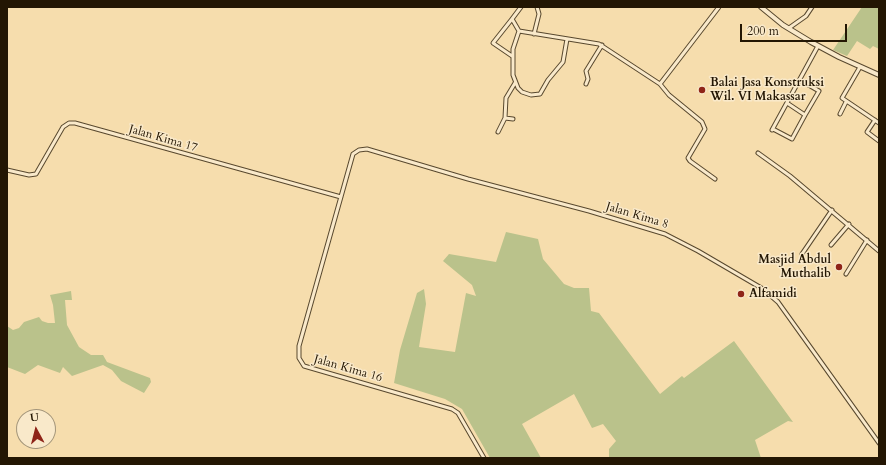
<!DOCTYPE html>
<style>
body{margin:0}
#map{position:relative;width:886px;height:465px;overflow:hidden;background:#f6ddad;font-family:Cardo,serif}
canvas{display:block}
.frame{position:absolute;inset:0;border:8px solid #231603;pointer-events:none}
.north{position:absolute;left:16px;top:409px;width:40px;height:40px;box-sizing:border-box;background:#f9e9ca;border:1px solid #a3957a;border-radius:50%;rotate:353deg;font-size:11px;font-weight:700;line-height:16px;text-align:center;color:#231603}
.north::after{content:'';display:block;margin:auto;width:14px;height:18px;background:#8f2418;clip-path:polygon(50% 0,100% 100%,50% 72%,0 100%)}
.scale{position:absolute;left:740px;top:24px;width:107px;height:18px;box-sizing:border-box;border:2px solid #231603;border-top:0;padding-left:5px;font-size:12px;line-height:14px;white-space:nowrap;color:#231603;-webkit-text-stroke:3px #f9e9ca;paint-order:stroke}
</style>
<div id="map">
<canvas width="886" height="465"></canvas>
<div class="frame"></div>
<div class="north">U</div>
<div class="scale">200 m</div>
</div>
<script>
const ctx = document.querySelector('canvas').getContext('2d');
ctx.lineJoin = 'round';
function fillPath(path, color) { ctx.fillStyle = color; ctx.fill(path, 'evenodd'); }
const shape = rows => new Path2D(rows.map(r => 'M' + r).join(''));
function trace(path, color, width, dash) { ctx.strokeStyle = color; ctx.lineWidth = width; ctx.lineCap = dash ? 'butt' : 'round'; ctx.setLineDash(dash || []); ctx.stroke(path); }
function label(font, color, halo, rows, align = 'center') {
  ctx.font = font + ' Cardo,serif'; ctx.lineWidth = 3; ctx.setLineDash([]); ctx.textBaseline = 'middle'; ctx.strokeStyle = halo; ctx.fillStyle = color; for (const [text, x, y, turn = 0] of rows) {
    ctx.save(); ctx.translate(x, y); ctx.rotate((+turn || 0) * Math.PI / 180); ctx.textAlign = isNaN(turn) ? turn : align; if (halo) ctx.strokeText(text, 0, 0); ctx.fillText(text, 0, 0); ctx.restore();
  }
}
const green = shape([
 [862,7,879,7,879,49,873,46,870,49,857,41,847,56,833,50],
 [506,232,538,239,543,259,564,284,574,288,589,288,591,311,599,313,660,394,682,376,684,378,734,341,793,422,788,421,755,440,761,458,609,458,609,449,616,441,603,424,592,428,574,394,522,424,541,458,490,458,462,409,445,399,394,383,400,350,417,293,424,289,426,304,419,347,455,352,466,293,476,296,472,285,443,261,449,254,496,262],
 [71,291,72,300,65,300,67,325,79,347,91,355,103,355,107,362,150,378,151,382,144,393,121,381,112,370,103,365,72,376,63,367,60,373,38,365,25,374,7,367,7,326,13,330,19,328,24,322,39,317,42,321,48,323,55,323,53,305,50,295]
]);
const minor = shape([
 [512,19,493,43,512,56],
 [789,28,806,16,812,7],
 [519,31,599,44,660,84,719,7],
 [519,31,513,49,513,75,518,88,522,92,531,95,540,94,548,80,563,62,567,39],
 [519,31,512,19,521,7],
 [534,34,539,14,537,7],
 [860,67,842,98,879,123],
 [800,80,819,91,805,115],
 [586,84,588,79,586,71,602,45],
 [660,84,669,95,702,122,705,129,688,158,690,161,715,179],
 [840,114,846,102],
 [505,118,513,119],
 [875,120,867,132,879,141],
 [773,129,792,139,805,115,787,103],
 [772,130,818,46],
 [498,132,505,118,506,98,515,83],
 [758,153,790,176,879,251],
 [7,170,29,175,36,174,63,127,69,123,75,123,341,197],
 [831,245,849,224],
 [802,254,832,210],
 [846,274,867,240],
 [484,458,458,413,452,409,304,366,299,358,299,346,353,154,359,150,367,149,468,179,589,211,665,234,698,251,763,289,778,302,879,443]
]);
const tertiary = shape([
 [761,7,783,25,811,42,839,57,879,75]
]);
const markers = [
 [702,90,4,"#8f2418"],
 [839,267,4,"#8f2418"],
 [741,294,4,"#8f2418"]
];
const poiNames = [
 ["Balai Jasa Konstruksi",710,83],
 ["Wil. VI Makassar",710,97],
 ["Masjid Abdul",831,260,"right"],
 ["Muthalib",831,274,"right"],
 ["Alfamidi",749,294]
];
const streetNames = [
 ["Jalan Kima 17",163,139,16],
 ["Jalan Kima 8",637,216,17],
 ["Jalan Kima 16",348,369,16]
];
fillPath(green, '#bac28b');
trace(minor, '#58482e', 5);
trace(tertiary, '#58482e', 6);
trace(minor, '#f9e9ca', 3);
trace(tertiary, '#f9e9ca', 4);
for (const [x, y, r, color] of markers) { const dot = new Path2D(); dot.arc(x, y, r, 0, 2 * Math.PI); ctx.fillStyle = color; ctx.fill(dot); trace(dot, '#f9e9ca', 1.5); }
label('bold 12px', '#231603', '#f9e9ca', poiNames, 'left');
label('12px', '#231603', '#f9e9ca', streetNames);
</script>
